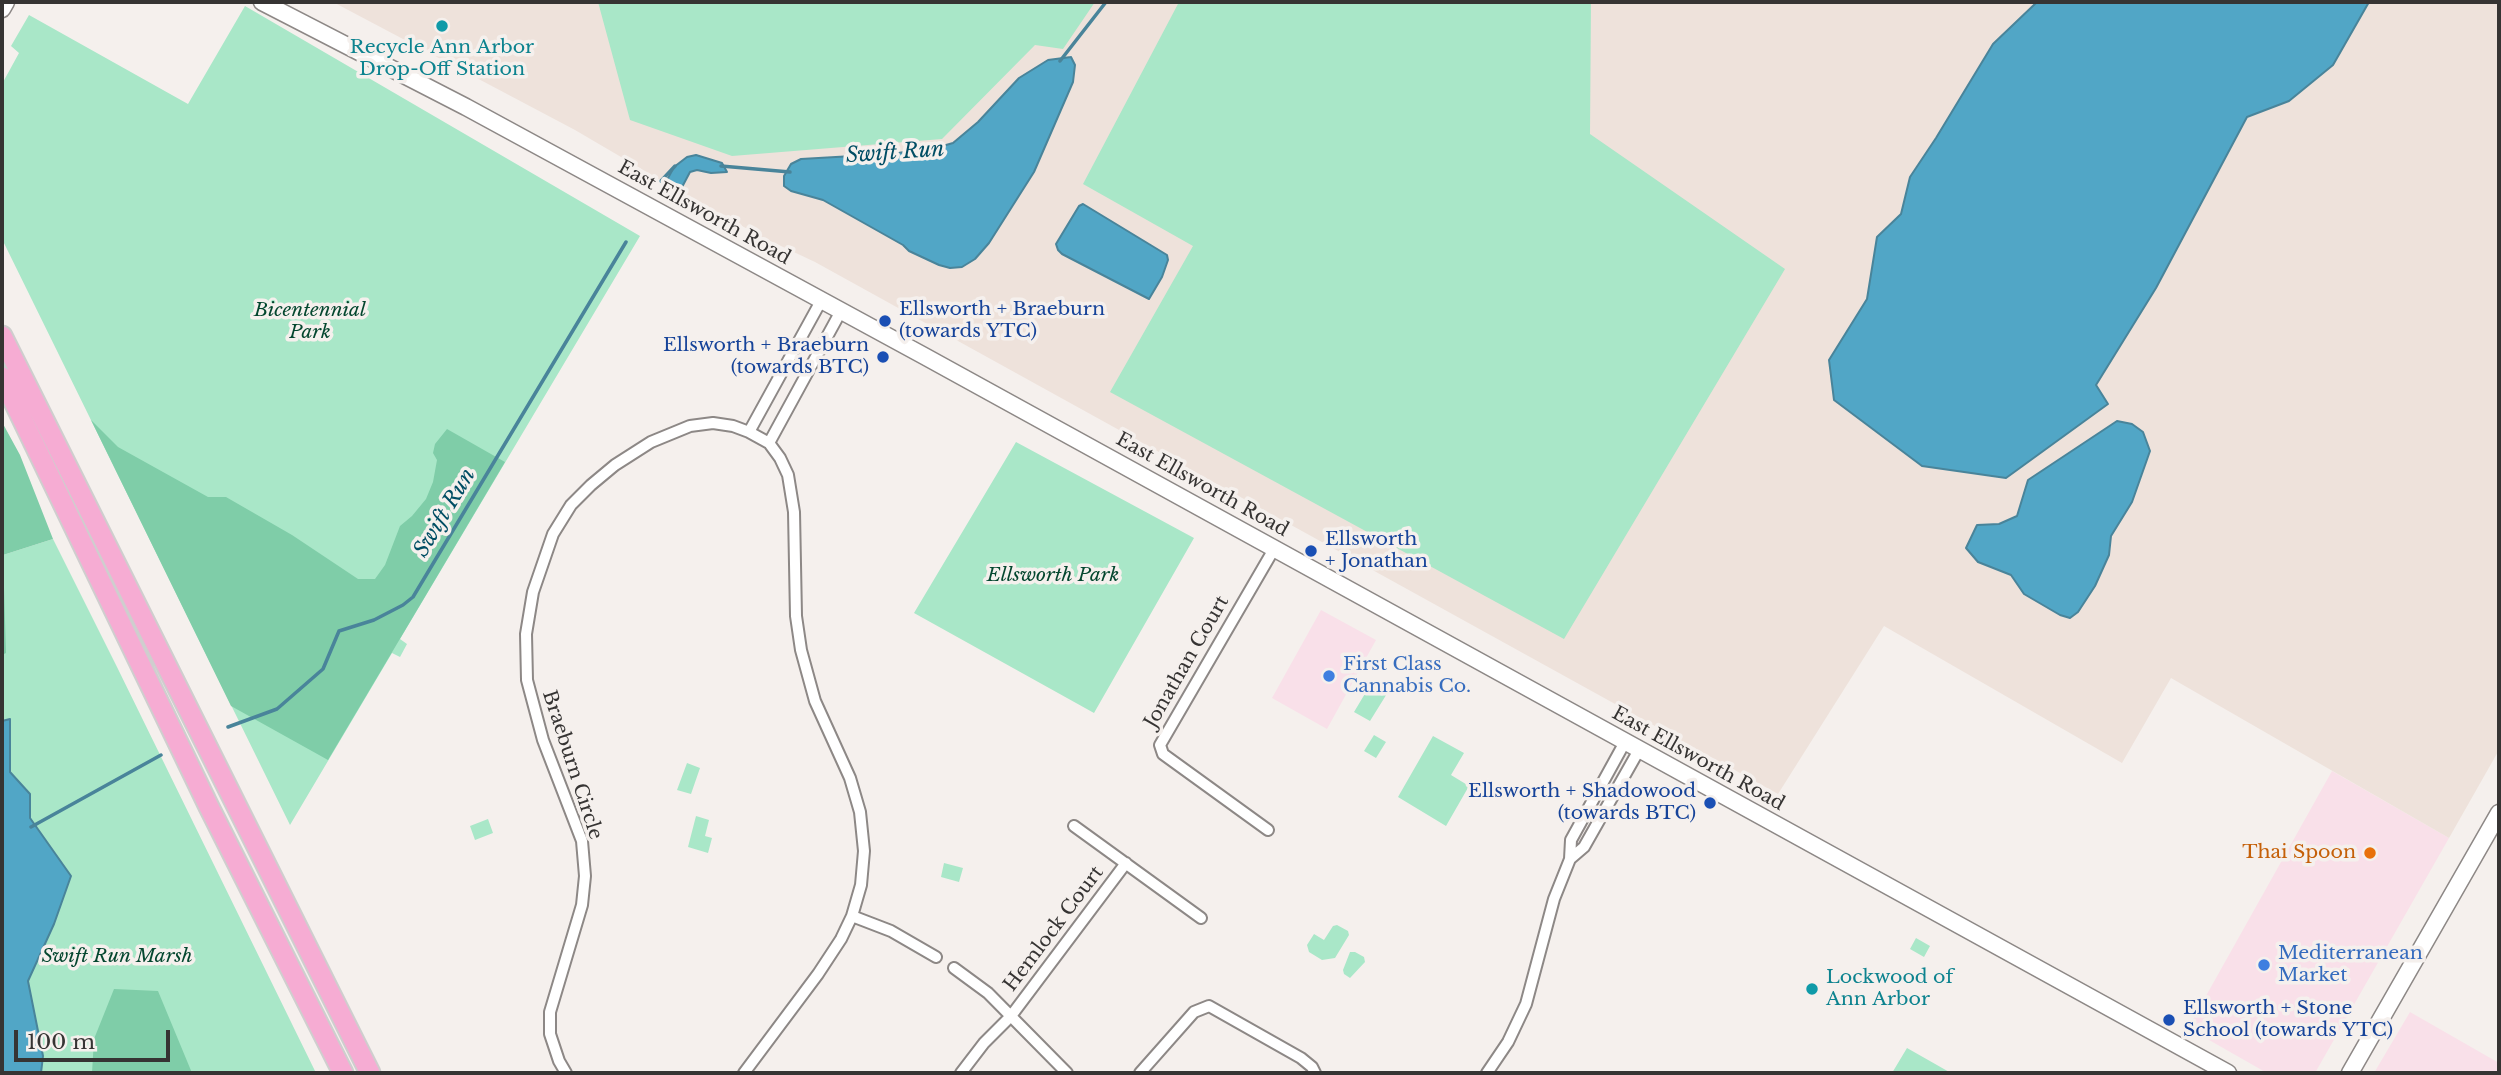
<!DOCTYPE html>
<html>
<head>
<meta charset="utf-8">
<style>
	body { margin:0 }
	#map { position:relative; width:2501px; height:1075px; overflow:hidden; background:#f5f0ed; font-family:"Libre Baskerville",serif }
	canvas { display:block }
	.frame { position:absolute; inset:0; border:4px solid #363433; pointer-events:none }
	.scale { position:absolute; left:14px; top:1030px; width:156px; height:32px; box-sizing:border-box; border:4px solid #363433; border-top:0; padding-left:9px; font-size:21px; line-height:24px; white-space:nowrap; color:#363433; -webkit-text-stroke:5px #f5f0ed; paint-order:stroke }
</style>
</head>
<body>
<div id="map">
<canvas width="2501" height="1075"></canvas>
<div class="frame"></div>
<div class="scale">100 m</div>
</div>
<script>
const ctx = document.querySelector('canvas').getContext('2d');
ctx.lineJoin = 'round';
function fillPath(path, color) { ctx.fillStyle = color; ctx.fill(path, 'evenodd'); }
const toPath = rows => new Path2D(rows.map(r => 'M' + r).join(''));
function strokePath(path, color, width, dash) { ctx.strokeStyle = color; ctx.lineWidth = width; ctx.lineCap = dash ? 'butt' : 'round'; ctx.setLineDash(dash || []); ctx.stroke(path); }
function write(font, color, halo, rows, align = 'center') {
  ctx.font = font + ' "Libre Baskerville",serif'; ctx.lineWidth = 7; ctx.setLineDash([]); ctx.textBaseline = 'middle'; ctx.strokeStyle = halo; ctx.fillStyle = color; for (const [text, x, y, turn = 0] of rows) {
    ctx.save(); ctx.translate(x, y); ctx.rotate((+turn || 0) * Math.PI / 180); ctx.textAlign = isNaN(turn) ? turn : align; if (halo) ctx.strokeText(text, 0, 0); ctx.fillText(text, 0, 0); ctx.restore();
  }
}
const commercial = toPath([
	[1321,610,1376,640,1327,729,1272,698],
	[2332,771,2449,838,2315,1073,2267,1073,2188,1028],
	[2410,1012,2499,1063,2499,1073,2374,1073]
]);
const built = toPath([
	[333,2,2499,2,2499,750,2449,838,2171,678,2122,763,1884,626,1778,794,815,262,764,238,691,198,575,130]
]);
const green = toPath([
	[598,2,1095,2,1063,49,1035,45,942,139,732,156,630,120],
	[1179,2,1591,2,1590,134,1785,269,1564,639,1110,392,1193,246,1083,184],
	[245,6,640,236,400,639,407,644,400,657,392,653,290,825,2,239,2,84,19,53,11,46,29,15,188,104],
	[1016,442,1194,538,1094,713,914,613],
	[53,539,117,667,316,1073,2,1073,3,555],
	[1372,682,1388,692,1370,721,1354,712],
	[1374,735,1386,742,1376,758,1364,751],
	[1433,736,1464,753,1451,775,1469,786,1446,826,1398,797],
	[687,763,700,768,691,794,677,790],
	[696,816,709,820,705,836,712,838,708,853,688,847],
	[488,819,493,833,475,840,470,826],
	[944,863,963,868,959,882,941,877],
	[1337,925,1348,931,1349,935,1335,958,1322,960,1309,952,1307,945,1314,934,1324,940,1333,926],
	[1916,938,1930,946,1924,957,1910,949],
	[1350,952,1355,952,1364,957,1365,962,1350,978,1344,974,1343,970],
	[1907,1048,1951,1073,1892,1073]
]);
const forest = toPath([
	[91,420,118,447,208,497,226,497,292,535,358,579,375,579,385,565,400,526,412,516,426,499,433,482,437,460,433,453,435,444,447,429,505,462,328,760,231,706],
	[2,422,20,455,53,539,3,555,6,653,2,655],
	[114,989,158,991,192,1073,92,1073,94,1039]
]);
const water = toPath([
	[2037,2,2369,2,2333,65,2289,101,2247,117,2156,288,2096,385,2108,404,2006,478,1922,466,1834,400,1829,360,1867,299,1877,237,1901,214,1910,177,1936,138,1993,44,2037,2],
	[1071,57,1075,65,1073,82,1034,172,989,243,975,259,962,267,950,268,939,265,909,251,903,245,823,200,791,191,784,186,784,176,791,164,801,159,888,154,932,149,953,143,978,122,1019,78,1048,60,1071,57],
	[696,155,722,163,727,172,711,173,697,170,690,172,681,189,667,180,674,167,687,157,696,155],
	[1083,204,1167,255,1168,260,1162,277,1149,299,1062,254,1058,250,1056,244,1079,206,1083,204],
	[2117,421,2132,424,2143,432,2150,451,2132,502,2111,536,2109,555,2095,586,2078,612,2070,618,2060,615,2024,594,2011,575,1978,562,1966,548,1977,525,1999,524,2017,516,2028,480,2117,421],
	[10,719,10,772,30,794,30,818,71,876,54,924,28,981,43,1056,41,1073,2,1073,2,721,10,719]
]);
const stream = toPath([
	[1060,61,1106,2],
	[721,166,790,172],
	[661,181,675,166],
	[228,727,277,709,323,669,339,631,374,620,403,605,413,597,626,242],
	[31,827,161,755]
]);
const street = toPath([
	[749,432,821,301],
	[769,443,841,311],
	[1074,826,1201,918],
	[1268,830,1163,754,1160,745,1274,549],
	[1570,859,1584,847,1639,750],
	[852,916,891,931,936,957],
	[954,968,988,993,1067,1073],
	[566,1073,559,1061,550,1034,550,1012,582,905,585,876,582,841,543,740,527,680,526,634,533,592,553,534,571,505,591,485,615,465,651,442,690,426,713,423,733,426,749,432,769,443,780,458,788,475,794,512,796,616,801,650,815,701,850,778,860,812,864,851,861,885,852,916,841,939,818,974,744,1073],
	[961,1073,984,1043,1011,1016,1126,863],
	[1140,1073,1194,1012,1209,1006,1301,1058,1312,1067,1315,1073],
	[1487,1073,1508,1042,1526,1004,1554,899,1570,859,1571,840,1625,742]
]);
const secondary = toPath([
	[262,2,466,107,926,357,2228,1073],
	[2,9,6,2],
	[2350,1073,2499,813]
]);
const highway = toPath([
	[2,336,370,1073],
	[2,377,209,807,343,1073]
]);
const markers = [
	[442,26,7,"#0f9aa8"],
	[885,321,7,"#1a4fb4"],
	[883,357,7,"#1a4fb4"],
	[1311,551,7,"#1a4fb4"],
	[1329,676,7,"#3f7fe0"],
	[1710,803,7,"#1a4fb4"],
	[2370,853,7,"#e8710a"],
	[2264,965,7,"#3f7fe0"],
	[1812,989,7,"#0f9aa8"],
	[2169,1020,7,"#1a4fb4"]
];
const cultureNames = [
	["Recycle Ann Arbor",442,48],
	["Drop-Off Station",442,70],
	["Lockwood of",1826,978,"left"],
	["Ann Arbor",1826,1000,"left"]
];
const streetNames = [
	["East Ellsworth Road",704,213,29],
	["East Ellsworth Road",1202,485,29],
	["Jonathan Court",1187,662,-60],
	["East Ellsworth Road",1698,759,29],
	["Braeburn Circle",572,765,72],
	["Hemlock Court",1054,929,-53]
];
const transitNames = [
	["Ellsworth + Braeburn",899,310],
	["(towards YTC)",899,332],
	["Ellsworth + Braeburn",869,346,"right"],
	["(towards BTC)",869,368,"right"],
	["Ellsworth",1325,540],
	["+ Jonathan",1325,562],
	["Ellsworth + Shadowood",1696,792,"right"],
	["(towards BTC)",1696,814,"right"],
	["Ellsworth + Stone",2183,1009],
	["School (towards YTC)",2183,1031]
];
const parkNames = [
	["Bicentennial",310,311],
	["Park",310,333],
	["Ellsworth Park",1053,576],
	["Swift Run Marsh",117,957]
];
const shopNames = [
	["First Class",1343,665],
	["Cannabis Co.",1343,687],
	["Mediterranean",2278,954],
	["Market",2278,976]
];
const foodNames = [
	["Thai Spoon",2356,853]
];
const waterNames = [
	["Swift Run",895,153,-4],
	["Swift Run",445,513,-59]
];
fillPath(commercial, '#f9e0e9');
fillPath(built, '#eee2db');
fillPath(green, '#a9e7c8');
fillPath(forest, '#7fcda8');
fillPath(water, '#51a6c6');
strokePath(water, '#49849a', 2);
strokePath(stream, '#49849a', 3.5);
strokePath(street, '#8d8886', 14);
strokePath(secondary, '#8d8886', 19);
strokePath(highway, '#cfcece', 23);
strokePath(street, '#fff', 10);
strokePath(secondary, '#fff', 16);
strokePath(highway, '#f6acd3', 19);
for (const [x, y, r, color] of markers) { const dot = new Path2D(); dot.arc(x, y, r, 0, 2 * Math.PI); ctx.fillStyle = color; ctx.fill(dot); strokePath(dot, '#f5f0ed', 2.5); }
write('19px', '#0d838f', '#f5f0ed', cultureNames);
write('19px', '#363433', '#f5f0ed', streetNames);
write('19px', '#164399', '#f5f0ed', transitNames, 'left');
write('italic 19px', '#04472f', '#f5f0ed', parkNames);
write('19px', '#366cbe', '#f5f0ed', shopNames, 'left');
write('19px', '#c56008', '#f5f0ed', foodNames, 'right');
write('italic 21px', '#004d64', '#f5f0ed', waterNames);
</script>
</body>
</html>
